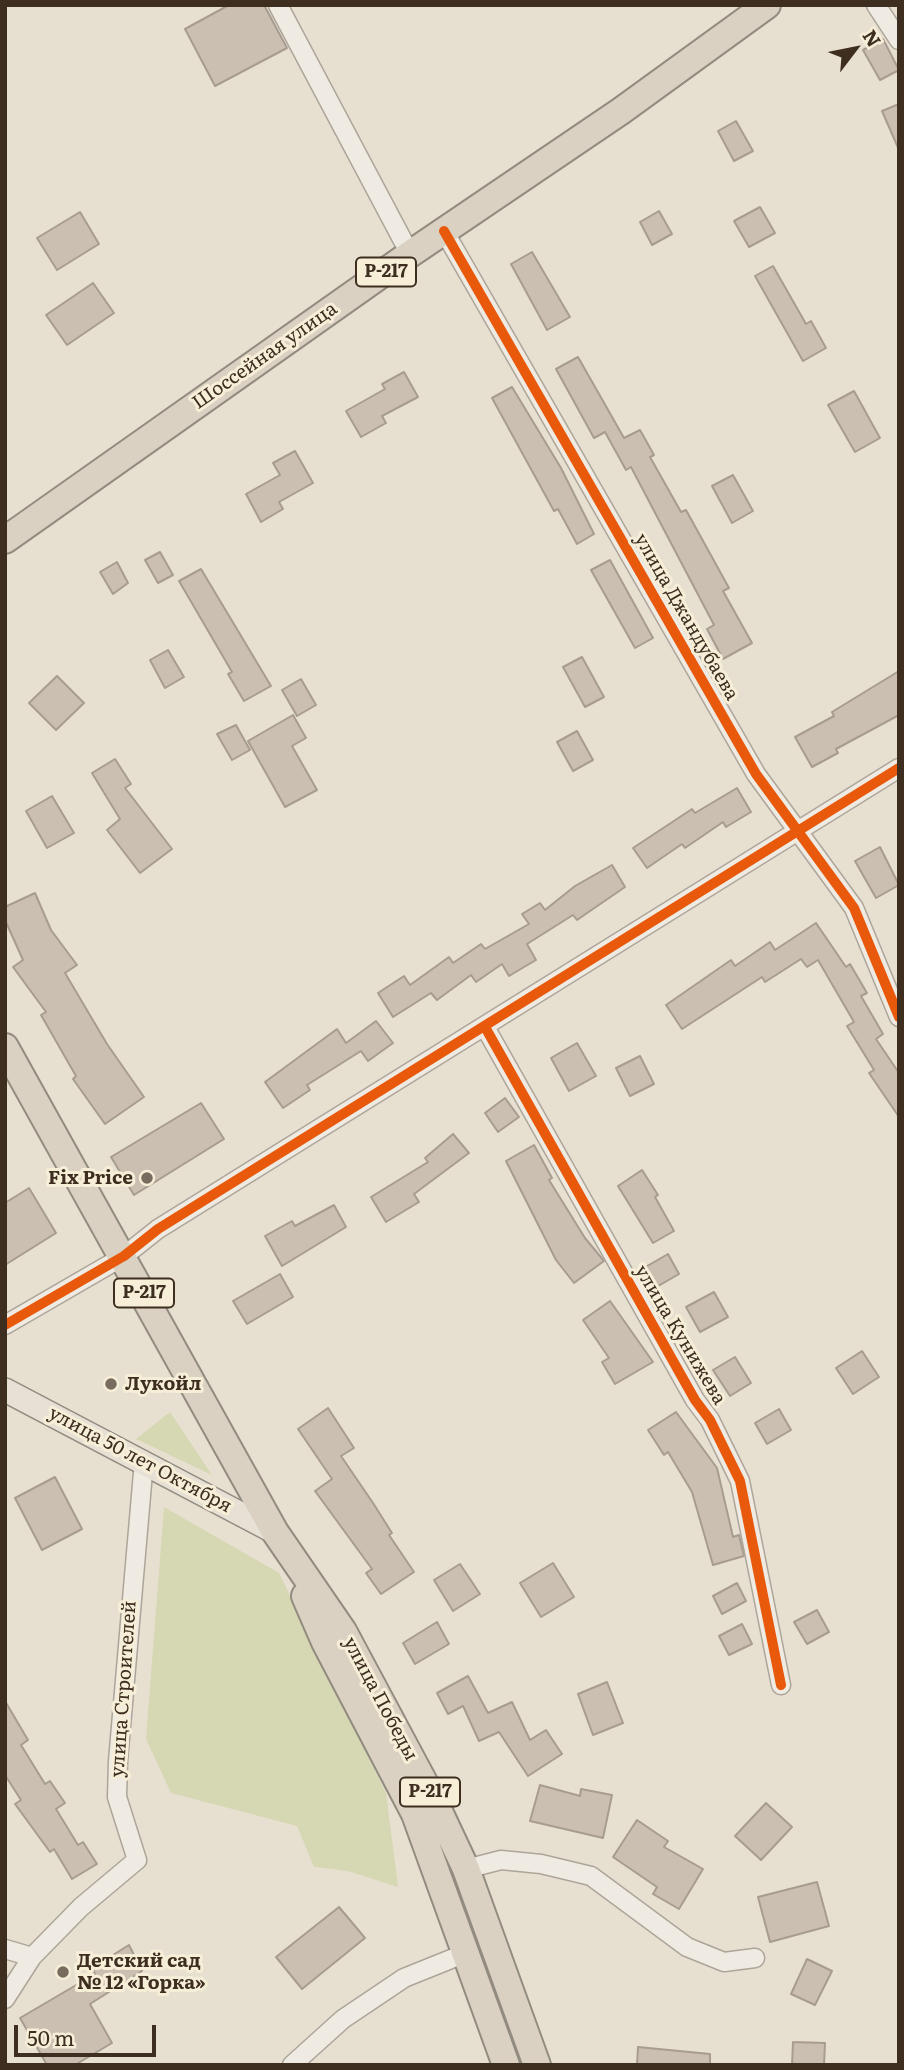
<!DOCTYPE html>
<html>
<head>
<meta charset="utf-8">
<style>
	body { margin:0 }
	#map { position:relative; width:904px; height:2070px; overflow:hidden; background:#e7e0d1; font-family:Literata,serif }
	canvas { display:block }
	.frame { position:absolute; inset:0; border:7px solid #3d2e20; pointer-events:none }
	.north { position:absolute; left:820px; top:14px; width:70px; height:70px; -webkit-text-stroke:5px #f7eed8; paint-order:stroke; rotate:58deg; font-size:19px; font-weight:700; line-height:28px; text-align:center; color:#3d2e20 }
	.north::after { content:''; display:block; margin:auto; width:24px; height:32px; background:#3d2e20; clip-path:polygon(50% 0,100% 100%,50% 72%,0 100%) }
	.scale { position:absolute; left:14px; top:2025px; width:142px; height:32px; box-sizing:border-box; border:4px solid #3d2e20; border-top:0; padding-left:9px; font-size:21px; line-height:24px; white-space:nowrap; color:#3d2e20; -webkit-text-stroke:5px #f7eed8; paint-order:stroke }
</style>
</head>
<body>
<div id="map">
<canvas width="904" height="2070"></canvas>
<div class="frame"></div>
<div class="north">N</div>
<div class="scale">50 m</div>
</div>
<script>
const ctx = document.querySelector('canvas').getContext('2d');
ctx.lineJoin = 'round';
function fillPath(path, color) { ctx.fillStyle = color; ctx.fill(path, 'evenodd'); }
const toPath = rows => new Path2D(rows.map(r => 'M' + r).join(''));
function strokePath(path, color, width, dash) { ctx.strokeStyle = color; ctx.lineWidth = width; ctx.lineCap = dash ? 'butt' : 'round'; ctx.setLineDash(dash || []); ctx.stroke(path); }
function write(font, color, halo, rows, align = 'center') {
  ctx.font = font + ' Literata,serif'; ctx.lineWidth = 6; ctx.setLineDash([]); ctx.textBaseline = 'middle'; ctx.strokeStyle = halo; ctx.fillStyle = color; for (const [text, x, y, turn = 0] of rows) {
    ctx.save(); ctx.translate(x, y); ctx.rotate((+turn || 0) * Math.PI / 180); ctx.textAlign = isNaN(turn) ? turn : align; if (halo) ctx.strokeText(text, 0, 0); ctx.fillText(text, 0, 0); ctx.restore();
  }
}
const green = toPath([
	[170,1412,212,1475,136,1439],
	[164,1507,279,1573,386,1793,398,1887,348,1871,314,1867,297,1826,171,1793,146,1739]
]);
const building = toPath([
	[229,5,264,5,287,48,215,86,185,29,229,5],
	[883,39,899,70,880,80,863,50,883,39],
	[899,104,899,150,882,111,899,104],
	[736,121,753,151,734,161,718,131,736,121],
	[760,207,775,233,749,247,734,221,760,207],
	[659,211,672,234,652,245,640,222,659,211],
	[80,212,99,244,57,270,37,238,80,212],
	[532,252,570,317,547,330,511,264,532,252],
	[773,266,806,324,811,321,826,348,803,361,755,276,773,266],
	[93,283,114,313,67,345,46,315,93,283],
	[578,357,624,438,640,430,654,455,650,457,681,512,686,510,729,588,723,591,752,643,723,659,707,629,714,625,631,467,626,470,605,432,594,438,556,369,578,357],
	[404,372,418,397,382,416,386,423,361,437,346,411,385,389,382,384,404,372],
	[512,387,561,468,594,534,577,544,558,509,554,511,492,398,512,387],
	[854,391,880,438,855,452,828,405,854,391],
	[295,451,313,483,279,502,283,509,261,522,246,494,280,475,273,463,295,451],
	[733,475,753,511,732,523,712,486,733,475],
	[160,552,173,575,158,583,145,560,160,552],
	[610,560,653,638,635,648,591,570,610,560],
	[117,562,128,583,113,594,100,572,117,562],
	[201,569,271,686,244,701,228,674,232,672,179,581,201,569],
	[168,650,184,677,165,688,150,660,168,650],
	[582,657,604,697,585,707,563,667,582,657],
	[899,671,899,715,836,749,838,753,812,767,795,737,834,716,832,712,899,671],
	[57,676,84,703,56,730,29,703,57,676],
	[301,679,316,705,297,716,282,690,301,679],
	[293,715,306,738,292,746,317,790,285,807,248,741,293,715],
	[236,725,250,750,232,760,217,734,236,725],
	[577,731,593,760,573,771,557,742,577,731],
	[115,759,131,784,125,788,172,849,140,873,107,830,120,819,92,773,115,759],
	[737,788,751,812,726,827,723,822,685,848,682,844,647,868,633,848,692,809,695,813,737,788],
	[52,796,74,833,47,848,26,811,52,796],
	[880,847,899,885,876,898,855,861,880,847],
	[612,865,625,887,577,920,573,915,527,944,536,960,509,976,502,964,476,982,471,975,437,1000,431,993,393,1017,378,993,404,976,410,985,449,957,453,963,481,944,485,949,529,924,522,914,540,903,545,910,575,886,612,865],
	[35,893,51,930,77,965,65,973,107,1044,144,1097,105,1124,73,1079,76,1076,41,1015,46,1012,13,967,23,960,5,920,5,907,35,893],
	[816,923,846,967,850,964,867,993,861,996,883,1034,876,1039,899,1073,899,1117,869,1073,874,1070,847,1026,854,1022,818,960,807,967,801,959,765,982,762,977,682,1029,666,1005,731,960,735,966,770,942,775,950,816,923],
	[376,1021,393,1043,368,1061,361,1051,307,1085,310,1090,283,1108,265,1082,337,1029,346,1043,376,1021],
	[577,1043,596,1076,569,1091,551,1058,577,1043],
	[640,1056,654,1084,630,1096,616,1068,640,1056],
	[505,1098,519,1117,498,1132,485,1113,505,1098],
	[201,1103,224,1139,134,1195,111,1157,201,1103],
	[453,1134,469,1153,414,1194,419,1202,386,1222,371,1197,428,1162,425,1158,453,1134],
	[534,1145,552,1178,549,1180,585,1238,604,1261,574,1283,556,1260,506,1161,534,1145],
	[642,1170,658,1195,655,1197,674,1231,653,1243,618,1186,642,1170],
	[29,1188,56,1233,5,1265,5,1203,29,1188],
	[334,1205,346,1227,282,1266,265,1236,292,1221,295,1226,334,1205],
	[668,1254,679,1274,653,1289,642,1269,668,1254],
	[280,1274,293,1297,247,1324,233,1301,280,1274],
	[714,1292,728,1317,700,1332,686,1307,714,1292],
	[610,1301,653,1362,615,1384,602,1362,609,1358,583,1320,610,1301],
	[862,1351,879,1377,853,1394,836,1368,862,1351],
	[735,1357,751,1383,730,1396,713,1370,735,1357],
	[328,1408,354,1448,341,1456,373,1503,392,1533,389,1535,414,1572,381,1594,366,1573,372,1569,315,1491,332,1479,298,1429,328,1408],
	[779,1409,791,1430,767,1444,755,1423,779,1409],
	[676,1412,717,1468,733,1537,739,1535,744,1556,713,1565,692,1492,668,1452,664,1455,648,1430,676,1412],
	[55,1477,82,1529,42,1550,15,1498,55,1477],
	[553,1563,574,1597,541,1617,520,1583,553,1563],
	[460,1564,480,1594,453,1611,434,1580,460,1564],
	[737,1583,746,1601,722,1614,713,1596,737,1583],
	[817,1610,829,1632,807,1644,794,1622,817,1610],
	[437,1622,449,1644,415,1664,403,1643,437,1622],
	[742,1624,752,1644,729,1655,719,1636,742,1624],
	[468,1676,488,1713,512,1702,530,1740,546,1730,562,1754,528,1776,499,1732,479,1741,463,1706,448,1714,437,1693,468,1676],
	[607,1682,623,1723,593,1735,578,1694,607,1682],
	[5,1701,28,1740,21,1745,45,1784,50,1781,65,1803,56,1809,78,1845,83,1842,97,1864,72,1879,54,1849,50,1852,15,1804,21,1800,5,1775,5,1701],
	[540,1785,580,1796,581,1789,612,1795,603,1838,530,1821,540,1785],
	[766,1803,792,1827,761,1860,735,1836,766,1803],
	[637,1820,668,1841,664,1847,703,1869,679,1909,653,1894,657,1887,613,1857,637,1820],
	[817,1882,829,1926,770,1942,758,1897,817,1882],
	[339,1907,365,1938,302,1989,276,1957,339,1907],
	[129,1945,142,1971,90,2004,112,2043,75,2065,47,2065,20,2018,95,1974,92,1968,129,1945],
	[807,1959,832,1971,815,2005,791,1994,807,1959],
	[793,2042,825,2043,824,2065,792,2065,793,2042],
	[638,2047,710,2054,710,2065,637,2065,638,2047]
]);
const minor = toPath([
	[278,5,410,254],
	[876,5,899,40],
	[444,231,756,774,854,908,899,1017],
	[485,1027,695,1400,710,1420,740,1481,781,1685],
	[5,1325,124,1256,158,1229,899,768],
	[466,1869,501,1860,541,1864,591,1876,687,1947,724,1962,755,1958],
	[5,1949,32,1957],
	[5,1999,32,1957,81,1907,137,1860,117,1797,118,1761,144,1461],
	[292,2065,343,2019,404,1978,466,1953]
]);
const major = toPath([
	[5,1390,275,1532]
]);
const highway = toPath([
	[5,540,410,254,621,111,767,5],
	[5,1047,275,1532,343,1631,435,1803,466,1869,537,2065],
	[305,1596,325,1642,415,1814,506,2065]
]);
const cycleway = toPath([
	[444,231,756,774,854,908,899,1017],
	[485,1027,695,1400,710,1420,740,1481,781,1685],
	[5,1325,124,1256,158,1229,899,768]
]);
const markers = [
	[147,1178,7,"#786c5e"],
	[111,1384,7,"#786c5e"],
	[63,1972,7,"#786c5e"]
];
const shields = [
	[386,272,60],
	[144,1293,60],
	[430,1792,60]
];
const shieldNames = [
	["Р-217",386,272],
	["Р-217",144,1293],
	["Р-217",430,1792]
];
const streetNames = [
	["Шоссейная улица",265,356,-35],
	["улица Джандубаева",686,617,60],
	["улица Кунижева",680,1335,59],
	["улица 50 лет Октября",140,1460,28],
	["улица Строителей",124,1689,-86],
	["улица Победы",380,1699,62]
];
const poiNames = [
	["Fix Price",133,1178,"right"],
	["Лукойл",125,1384],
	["Детский сад",77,1961],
	["№ 12 «Горка»",77,1983]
];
fillPath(green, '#d6d7b3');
fillPath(building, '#cbbfb2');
strokePath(building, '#a89c90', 2);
strokePath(minor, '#ada599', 21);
strokePath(major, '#928b80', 26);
strokePath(highway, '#928b80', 30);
strokePath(minor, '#efebe3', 18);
strokePath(major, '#e6e1d4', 23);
strokePath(highway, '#dad1c2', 26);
strokePath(cycleway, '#e8590c', 10);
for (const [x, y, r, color] of markers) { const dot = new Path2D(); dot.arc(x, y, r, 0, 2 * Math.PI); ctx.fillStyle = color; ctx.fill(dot); strokePath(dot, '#f7eed8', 2.5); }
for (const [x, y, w] of shields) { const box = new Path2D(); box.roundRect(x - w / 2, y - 14.5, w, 29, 5); ctx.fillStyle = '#f7eed8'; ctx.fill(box); strokePath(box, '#3d2e20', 2); }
write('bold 18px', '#3d2e20', null, shieldNames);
write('19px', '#3d2e20', '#f7eed8', streetNames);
write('bold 19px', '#3d2e20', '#f7eed8', poiNames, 'left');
</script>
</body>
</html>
